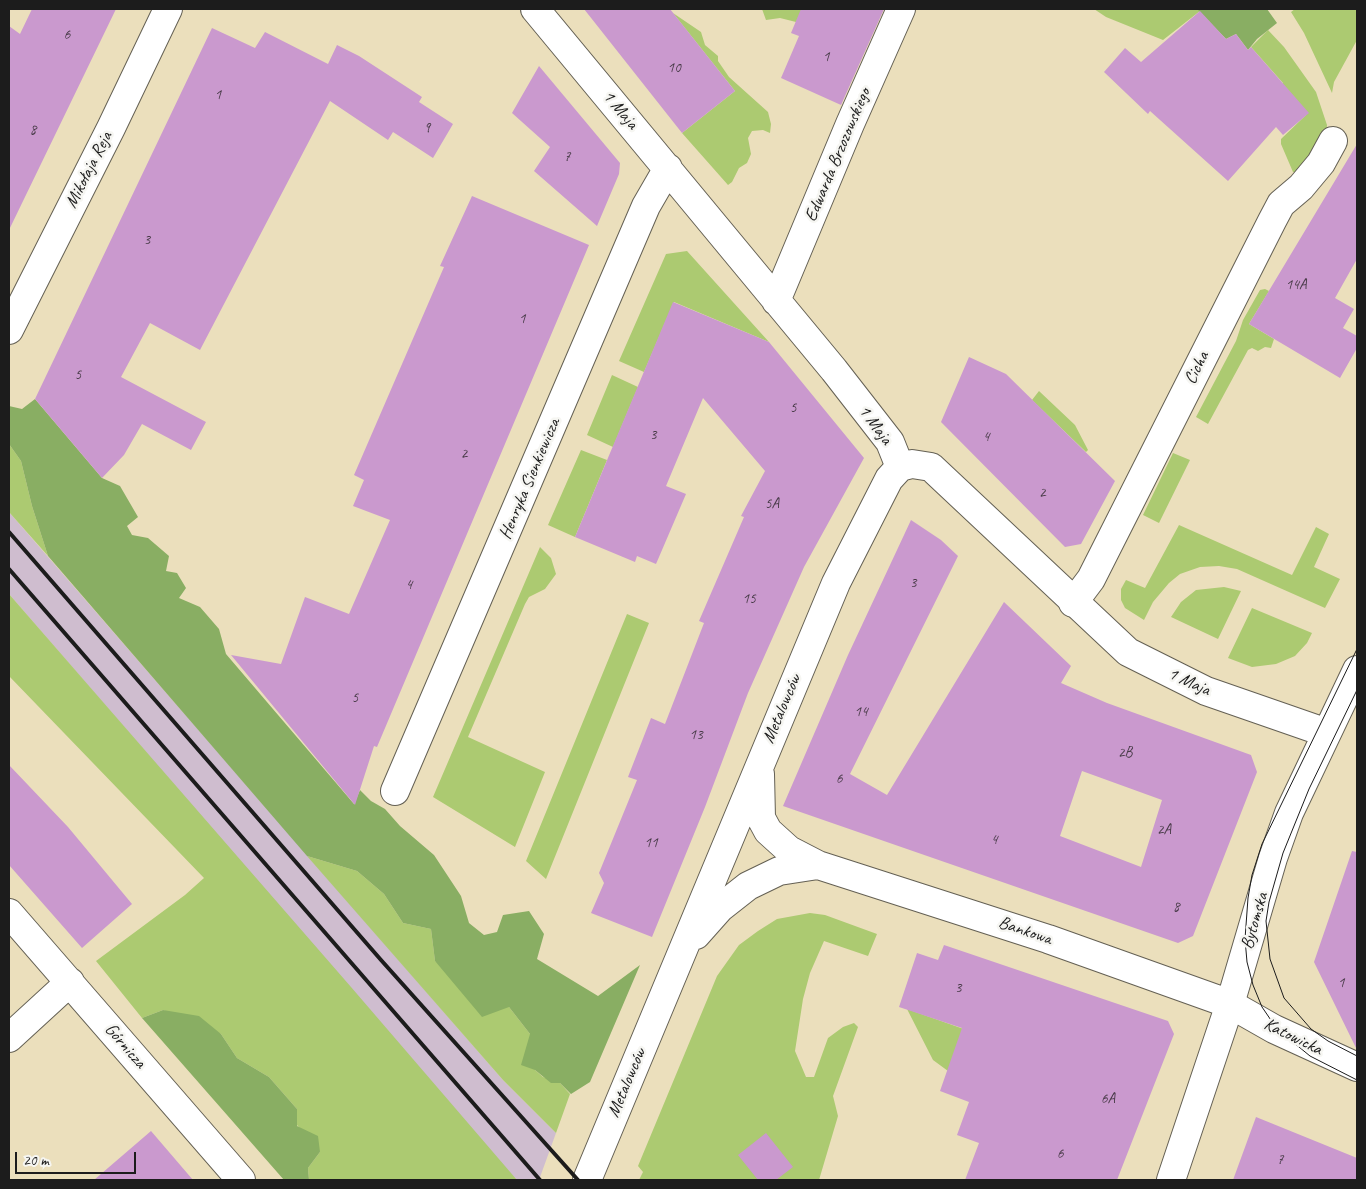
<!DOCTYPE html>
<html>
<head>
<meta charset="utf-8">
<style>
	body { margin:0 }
	#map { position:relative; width:1366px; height:1189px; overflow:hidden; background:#ebdfbc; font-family:Caveat,sans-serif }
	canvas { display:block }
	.frame { position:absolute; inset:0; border:10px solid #1c1c1c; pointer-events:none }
	.scale { position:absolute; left:15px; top:1152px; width:121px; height:22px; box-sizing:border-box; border:2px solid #1c1c1c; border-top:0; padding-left:6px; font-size:15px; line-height:18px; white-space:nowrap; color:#1c1c1c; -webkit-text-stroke:4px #f6f6f2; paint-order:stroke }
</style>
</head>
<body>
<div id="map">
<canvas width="1366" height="1189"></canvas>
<div class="frame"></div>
<div class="scale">20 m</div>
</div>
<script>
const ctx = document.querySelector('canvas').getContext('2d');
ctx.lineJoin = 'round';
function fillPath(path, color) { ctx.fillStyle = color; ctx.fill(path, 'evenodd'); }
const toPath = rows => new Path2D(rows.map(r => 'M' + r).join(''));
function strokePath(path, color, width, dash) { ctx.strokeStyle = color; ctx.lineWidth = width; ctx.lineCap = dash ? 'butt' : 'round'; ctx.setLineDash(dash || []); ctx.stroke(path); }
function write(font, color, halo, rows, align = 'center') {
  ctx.font = font + ' Caveat,sans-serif'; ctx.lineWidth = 5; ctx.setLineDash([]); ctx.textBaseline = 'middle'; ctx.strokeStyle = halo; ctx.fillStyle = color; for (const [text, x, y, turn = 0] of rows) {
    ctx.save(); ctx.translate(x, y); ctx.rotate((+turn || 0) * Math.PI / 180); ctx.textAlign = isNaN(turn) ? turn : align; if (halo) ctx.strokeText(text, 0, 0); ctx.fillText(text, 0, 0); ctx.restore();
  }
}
const industrial = toPath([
	[9,512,503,1080,556,1133,539,1180,517,1180,505,1168,9,594]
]);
const green = toPath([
	[762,9,812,9,808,18,796,22,780,18,766,20],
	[1094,9,1197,9,1200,11,1163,40,1106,17],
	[1295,9,1357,9,1357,40,1334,82,1332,93,1304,33,1291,12],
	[673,13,701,32,705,45,718,56,718,61,729,77,768,112,771,124,770,133,763,130,752,131,748,138,751,154,747,163,739,168,732,182,728,185,682,133,735,91],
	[1268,30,1284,47,1316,92,1327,125,1326,137,1298,173,1293,172,1281,144,1281,139,1306,115,1281,85,1283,83,1251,47],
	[687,251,769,342,674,302,644,372,619,361,666,254],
	[1265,289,1269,291,1249,324,1274,339,1271,348,1265,347,1258,351,1252,348,1248,350,1208,424,1196,417,1236,341,1243,320,1260,290],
	[612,375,638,387,613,447,587,435],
	[1039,391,1075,425,1088,450,1086,452,1032,400],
	[9,444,21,461,32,506,48,556,9,512],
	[581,450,607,460,575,537,548,525],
	[1173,453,1190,460,1159,523,1143,515],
	[1179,525,1292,575,1316,527,1329,534,1314,567,1340,579,1325,608,1237,569,1219,566,1200,567,1180,574,1169,583,1153,602,1144,620,1125,608,1121,600,1121,589,1126,580,1145,588],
	[540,547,551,558,556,574,545,589,529,597,525,604,468,737,545,772,515,847,433,797],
	[1224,587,1241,591,1218,639,1171,617,1181,602,1196,590],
	[9,594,351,987,517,1180,309,1180,308,1168,320,1152,297,1125,297,1109,269,1077,237,1058,221,1034,163,1010,142,1018,96,961,185,895,204,878,9,676],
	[1252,608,1312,633,1307,643,1295,656,1276,664,1252,667,1228,658],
	[627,614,649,623,546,879,526,861],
	[307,856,357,871,384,894,403,923,431,929,435,961,509,1007,530,1034,535,1070,543,1077,560,1083,570,1094,556,1133,503,1080],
	[810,913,825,915,877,934,868,956,824,941,810,973,803,999,795,1051,806,1077,814,1077,828,1038,843,1027,854,1023,858,1027,833,1096,838,1116,819,1180,639,1180,643,1172,638,1166,717,976,739,945,758,931,777,919],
	[907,1009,992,1039,948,1071,933,1060]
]);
const forest = toPath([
	[1197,9,1267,9,1277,23,1257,39,1248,50,1236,34,1226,39],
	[35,399,102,478,120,486,138,517,127,526,132,535,148,538,169,556,166,571,177,573,186,588,179,598,200,607,219,629,226,654,354,804,360,790,371,801,385,809,400,826,434,855,461,896,469,923,484,935,497,932,503,915,529,911,544,934,537,959,598,996,640,965,590,1082,571,1094,560,1083,551,1083,535,1070,521,1065,530,1034,509,1007,482,1017,435,961,431,929,403,923,384,894,357,871,307,856,48,556,32,506,21,461,9,444,9,406,22,409],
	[163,1010,199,1016,221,1034,237,1058,269,1077,297,1109,297,1126,318,1136,320,1152,308,1168,309,1180,284,1180,142,1018]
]);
const building = toPath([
	[32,9,116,9,9,230,9,26,20,34],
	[584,9,670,9,735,91,682,133],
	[801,9,884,9,841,105,781,78,799,36,791,33],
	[1200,11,1226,39,1236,34,1248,50,1251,47,1309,113,1283,135,1276,127,1228,181,1150,111,1148,114,1104,72,1125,48,1141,62],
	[212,28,255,48,265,32,328,64,337,45,359,56,422,97,419,102,453,124,433,158,393,132,388,140,330,101,200,350,150,323,121,377,206,422,191,450,142,424,124,455,102,478,35,399],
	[539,66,620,163,619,174,597,226,534,171,550,147,512,113],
	[1357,144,1357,259,1335,298,1354,309,1343,328,1357,336,1357,348,1340,378,1249,324],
	[472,196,589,245,377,747,374,746,355,805,231,655,281,664,305,597,349,614,390,520,353,506,364,480,354,475,444,267,440,266],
	[673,302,769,342,864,458,804,567,748,693,705,807,652,937,591,913,604,883,599,873,637,780,628,777,651,718,665,724,704,623,699,621,744,517,741,516,765,471,703,398,666,486,686,494,656,564,637,556,635,562,575,537],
	[969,357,1006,374,1115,481,1081,544,1065,547,941,422],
	[911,520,941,540,958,556,850,774,887,795,1004,602,1071,666,1061,683,1107,703,1251,755,1257,772,1193,936,1178,943,783,806,848,655],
	[1082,771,1162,800,1141,867,1060,836],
	[9,765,68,827,132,904,82,948,9,865],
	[1352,851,1357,852,1357,1050,1314,962],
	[944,945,1168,1021,1174,1034,1117,1180,965,1180,979,1143,957,1135,969,1102,940,1091,962,1028,899,1007,917,953,938,960],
	[1256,1117,1357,1158,1357,1180,1233,1180],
	[151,1131,193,1180,94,1180],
	[766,1133,793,1167,776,1180,758,1180,738,1155]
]);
const pedestrian = toPath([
	[1230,1004,1274,1029,1357,1067]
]);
const minor = toPath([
	[535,9,834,370,890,442,900,467],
	[776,301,850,124,901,9],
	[9,330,111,128,168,9],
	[1073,603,1091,579,1272,221,1281,204,1301,187,1321,163,1333,141],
	[395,791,646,206,668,168],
	[9,913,241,1180],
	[9,1038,70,982],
	[1171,1180,1230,1004]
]);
const tertiary = toPath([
	[760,774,761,818,768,831,789,850,818,865,1048,939,1230,1004,1273,858,1289,813,1357,670],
	[696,935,720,908,748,886,779,871,818,865],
	[587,1180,836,583,889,479,900,467,912,464,931,467,1128,652,1206,691,1327,733]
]);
const tram = toPath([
	[1357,649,1262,844,1252,875,1248,898,1245,939,1247,962,1253,985,1262,1007,1277,1029,1310,1056,1357,1080],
	[1357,690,1309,789,1283,853,1269,902,1266,921,1270,959,1284,998,1311,1029,1328,1041,1357,1056]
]);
const rail = toPath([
	[9,532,381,960,578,1180],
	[9,569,540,1180]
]);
const numberNames = [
	["6",67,35],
	["1",826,57],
	["10",674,68],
	["1",218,95],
	["9",427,128],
	["8",33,130],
	["7",567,157],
	["3",147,240],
	["14A",1296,285],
	["1",522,319],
	["5",78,375],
	["5",793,408],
	["3",653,435],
	["4",986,437],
	["2",464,454],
	["2",1042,493],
	["5A",772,504],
	["3",913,583],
	["4",409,585],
	["15",749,599],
	["5",355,698],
	["14",861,712],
	["13",696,735],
	["2B",1125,753],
	["6",839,779],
	["2A",1164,830],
	["4",994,840],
	["11",651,843],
	["8",1176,907],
	["1",1341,983],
	["3",958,988],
	["6A",1108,1099],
	["6",1060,1154],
	["7",1280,1160]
];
const streetNames = [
	["1 Maja",620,110,50],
	["Edwarda Brzozowskiego",838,155,-67],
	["Mikołaja Reja",89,170,-63],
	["Cicha",1197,368,-64],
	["1 Maja",875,425,54],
	["Henryka Sienkiewicza",530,479,-67],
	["1 Maja",1189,682,25],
	["Metalowców",782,709,-67],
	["Bytomska",1255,921,-74],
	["Bankowa",1025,931,19],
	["Katowicka",1293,1037,26],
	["Górnicza",125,1046,49],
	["Metalowców",627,1083,-67]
];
fillPath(industrial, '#cfbdcf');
fillPath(green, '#acca71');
fillPath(forest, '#89ae63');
fillPath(building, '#ca99ce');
strokePath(pedestrian, '#646054', 30);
strokePath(minor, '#646054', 30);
strokePath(tertiary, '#646054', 30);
strokePath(pedestrian, '#fff', 28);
strokePath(minor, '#fff', 28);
strokePath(tertiary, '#fff', 28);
strokePath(tram, '#1c1c1c', 1);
strokePath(rail, '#1c1c1c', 4);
write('15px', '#483b48', null, numberNames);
write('18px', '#1c1c1c', '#f6f6f2', streetNames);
</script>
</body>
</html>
